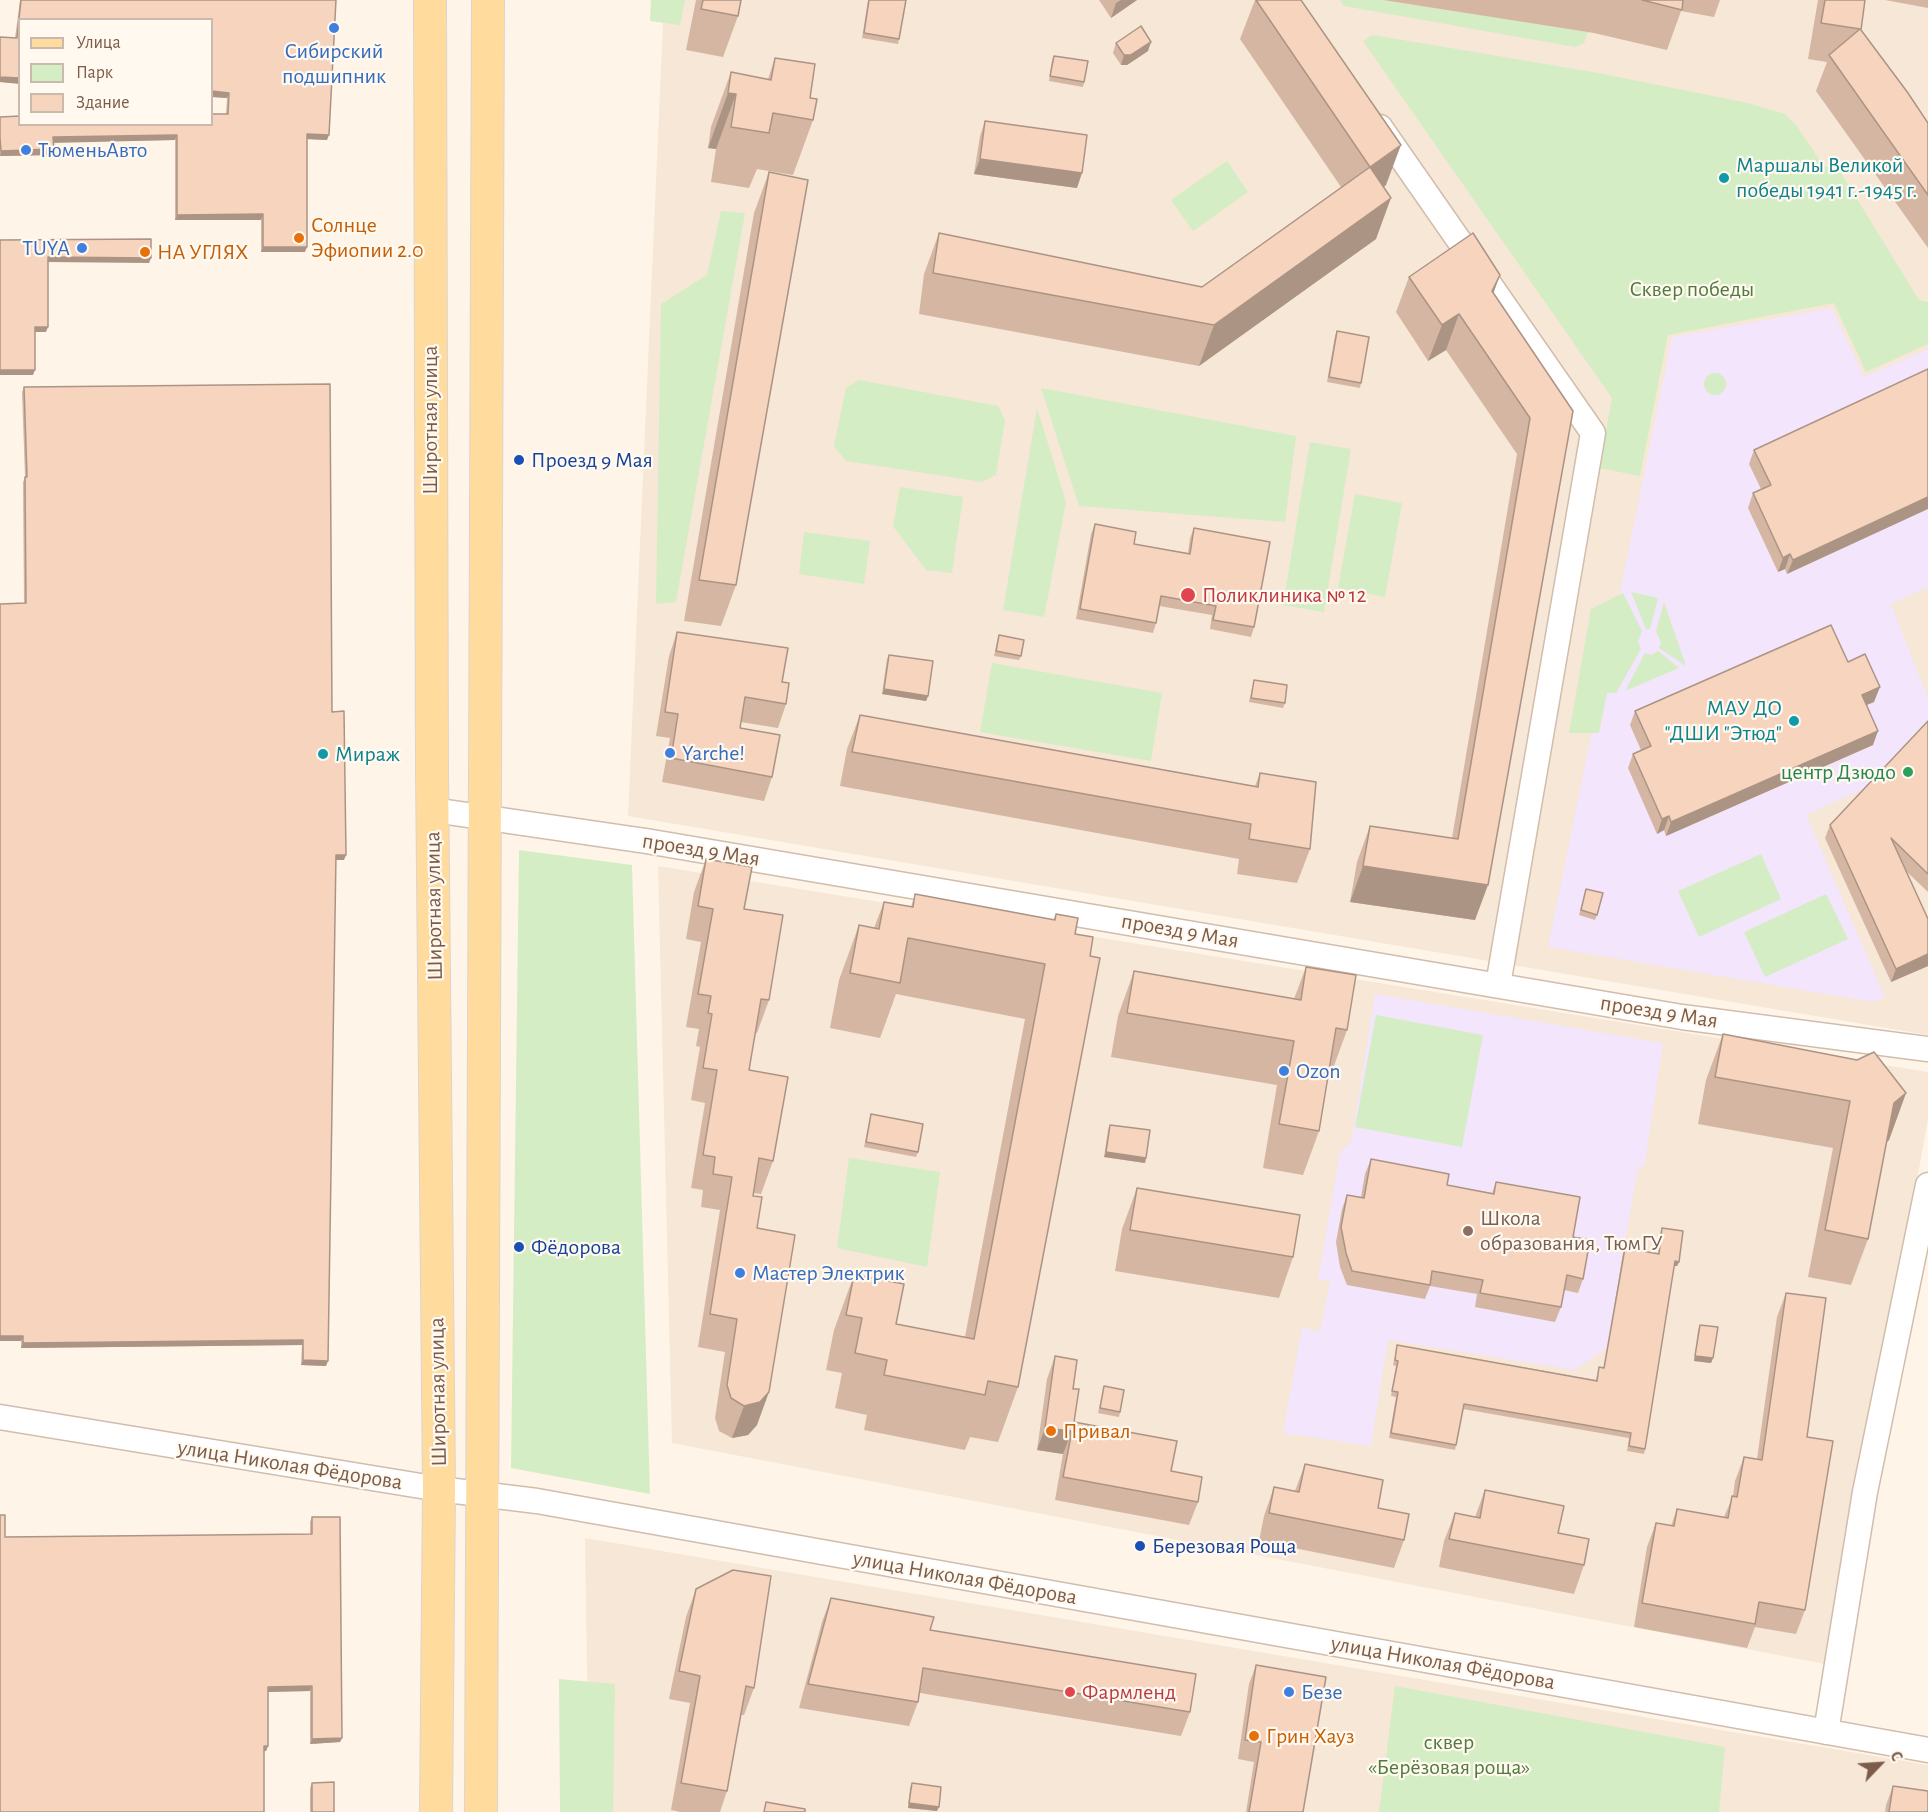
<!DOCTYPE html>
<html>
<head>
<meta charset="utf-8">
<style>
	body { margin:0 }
	#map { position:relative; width:1928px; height:1812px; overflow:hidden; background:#fef5e8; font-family:"Alegreya Sans",sans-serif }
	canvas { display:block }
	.legend { position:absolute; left:18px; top:18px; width:195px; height:108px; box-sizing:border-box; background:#fff9f0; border:2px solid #cabaad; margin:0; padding:8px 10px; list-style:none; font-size:18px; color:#7b5b49 }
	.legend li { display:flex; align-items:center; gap:12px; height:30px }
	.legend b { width:30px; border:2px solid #cabaad }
	.north { position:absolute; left:1850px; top:1734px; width:60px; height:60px; -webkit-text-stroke:4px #fff9f0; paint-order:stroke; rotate:65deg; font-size:16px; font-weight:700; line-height:24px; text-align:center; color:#7b5b49 }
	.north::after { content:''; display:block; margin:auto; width:21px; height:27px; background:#7b5b49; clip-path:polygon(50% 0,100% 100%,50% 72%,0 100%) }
</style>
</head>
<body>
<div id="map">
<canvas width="1928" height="1812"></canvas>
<ul class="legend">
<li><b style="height:8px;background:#ffdb9e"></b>Улица</li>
<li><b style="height:16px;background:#d5edc5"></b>Парк</li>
<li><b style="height:16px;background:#f6d4be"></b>Здание</li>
</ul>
<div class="north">С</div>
</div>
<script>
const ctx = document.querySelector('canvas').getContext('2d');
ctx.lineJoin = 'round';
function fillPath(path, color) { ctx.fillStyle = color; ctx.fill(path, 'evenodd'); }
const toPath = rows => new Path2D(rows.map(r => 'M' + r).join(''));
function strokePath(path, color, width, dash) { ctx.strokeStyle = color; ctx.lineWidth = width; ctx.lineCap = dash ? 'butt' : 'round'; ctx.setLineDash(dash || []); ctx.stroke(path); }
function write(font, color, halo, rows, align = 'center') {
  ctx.font = font + ' "Alegreya Sans",sans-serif'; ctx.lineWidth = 4.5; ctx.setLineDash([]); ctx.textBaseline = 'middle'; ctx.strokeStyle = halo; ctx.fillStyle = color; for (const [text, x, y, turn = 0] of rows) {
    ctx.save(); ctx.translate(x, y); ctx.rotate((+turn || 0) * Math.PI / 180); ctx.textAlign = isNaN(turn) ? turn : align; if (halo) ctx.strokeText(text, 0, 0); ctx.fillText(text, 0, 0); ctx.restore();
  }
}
const residential = toPath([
	[664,0,1928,0,1928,1035,628,816],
	[658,866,1928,1072,1928,1119,1830,1665,672,1443],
	[585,1538,1928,1765,1928,1812,589,1812]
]);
const education = toPath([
	[1832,308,1864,377,1928,349,1928,587,1891,604,1928,698,1928,723,1872,785,1806,815,1885,997,1873,1002,1548,947,1672,337],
	[1375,994,1663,1043,1645,1163,1637,1172,1607,1348,1575,1370,1388,1340,1371,1446,1283,1433,1302,1327,1320,1332,1330,1281,1318,1280,1340,1152,1351,1142]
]);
const green = toPath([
	[651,0,685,0,680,25,650,21],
	[1340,0,1383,0,1588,32,1584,43,1575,47,1344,6],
	[1373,35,1593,72,1748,103,1785,114,1796,125,1823,165,1841,173,1919,300,1928,302,1928,344,1866,372,1834,303,1668,335,1640,476,1599,468,1612,398,1363,41],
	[1227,161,1248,192,1193,231,1171,200],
	[721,211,745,213,676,602,656,604,661,304,707,275],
	'1704 384a11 11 0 1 1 22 0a11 11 0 1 1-22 0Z',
	[859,380,998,406,1005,420,996,475,982,482,846,461,834,446,846,388],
	[1041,388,1296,436,1285,522,1079,506],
	[1037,408,1066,502,1044,617,1003,610],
	[1310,442,1351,449,1324,612,1283,605],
	[900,487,963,497,952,573,926,570,893,526],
	[1355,494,1402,503,1385,597,1338,588],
	[804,532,870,541,864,584,799,574],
	[1631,592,1658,598,1650,629,1646,629],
	[1623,593,1642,631,1638,642,1641,649,1616,693,1607,693,1599,733,1569,733,1591,609],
	[1664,602,1686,666,1659,648,1661,643,1656,631],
	[1658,651,1679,668,1625,691,1645,653,1651,655],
	[992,663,1162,693,1151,761,980,732],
	[519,850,632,865,650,1494,511,1468],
	[1761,854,1781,899,1699,937,1678,891],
	[1826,894,1848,939,1765,977,1744,932],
	[1376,1015,1483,1035,1462,1147,1355,1127],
	[849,1158,940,1172,927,1267,837,1248],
	[559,1679,615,1684,613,1812,560,1812],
	[1395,1686,1725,1747,1719,1812,1379,1812]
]);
const minor = toPath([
	[1380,127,1593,433,1498,985],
	[433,810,646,841,1682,1017,1928,1049],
	[0,1417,439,1489,537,1501,1928,1750],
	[1826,1732,1865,1492,1928,1185]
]);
const major = toPath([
	[430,0,432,771,439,1489,436,1812],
	[481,1812,488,0]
]);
const wall = toPath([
	[20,0,336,0,327,140,307,139,305,252,261,252,261,220,175,220,175,140,53,142,52,155,0,156,0,117,226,114,227,98,0,82,0,37,15,38],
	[696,0,741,0,738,16,723,57,686,50],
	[868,0,906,0,899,39,898,44,862,38],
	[1099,0,1137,0,1111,18],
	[1255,0,1301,0,1386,185,1384,187,1376,239,1199,366,919,314,924,274,939,233,1202,287,1341,187,1240,39],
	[1383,0,1720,0,1714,17,1681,11,1667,50,1594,33],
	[1818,0,1865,0,1861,30,1928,123,1928,248,1816,91,1827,62,1808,59],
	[1885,0,1928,0,1928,8],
	[1116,43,1148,51,1127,65,1121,65,1113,53],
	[1054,56,1084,82,1083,87,1049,81,1052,61],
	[775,58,810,98,813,120,793,175,757,169,749,188,711,182,716,149,708,148,711,127,731,72,768,79],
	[985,121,1077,188,974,174,980,136],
	[769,172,736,585,721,626,684,621,754,213],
	[1409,277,1493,293,1573,411,1475,920,1350,902,1357,862,1370,826,1452,838,1517,454,1446,350,1428,361,1396,312],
	[1337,331,1361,383,1360,388,1327,382,1335,336],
	[1928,369,1787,574,1785,569,1778,572,1748,508,1753,493,1761,489,1749,464,1754,450],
	[24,387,332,712,344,860,336,860,326,1366,301,1365,302,1345,21,1348,21,1341,0,1341,0,604,24,604,23,482,25,477,22,392],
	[1095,524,1134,544,1188,553,1190,538,1194,528,1254,627,1251,637,1210,629,1212,615,1159,606,1156,623,1153,633,1076,619,1091,534],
	[677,632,782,682,786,704,778,728,741,722,740,728,772,777,764,801,662,782,670,738,656,736,669,656],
	[999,635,1021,656,1019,660,994,656],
	[889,655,928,696,926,701,882,694,887,659],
	[1848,662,1874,702,1866,705,1873,745,1666,836,1664,830,1657,834,1628,768,1633,754,1641,750,1630,725,1635,711],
	[1254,680,1285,703,1283,708,1249,702],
	[860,715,1255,786,1260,773,1310,849,1297,883,1237,874,1239,859,840,786,847,749],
	[1928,721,1928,892,1906,871,1928,919,1928,966,1891,982,1825,838,1830,825],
	[706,859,744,909,769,1000,757,1033,755,1032,749,1070,773,1161,761,1194,753,1193,753,1196,757,1228,757,1425,748,1435,732,1438,719,1431,715,1418,725,1352,698,1347,720,1210,701,1207,703,1190,691,1188,705,1103,691,1100,700,1047,696,1046,699,1029,686,1027,701,942,686,939,694,892],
	[1586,889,1597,915,1595,920,1579,915],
	[915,894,1053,920,1056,914,1075,934,1090,956,1018,1387,998,1442,970,1437,965,1450,864,1430,867,1415,835,1408,842,1373,826,1370,834,1330,854,1275,896,1324,965,1337,1025,1019,896,994,880,1038,830,1028,839,980,859,925,874,928,884,902,911,907],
	[1306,967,1347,1030,1331,1074,1328,1074,1319,1131,1303,1175,1263,1168,1277,1085,1111,1057,1118,1016,1134,971,1294,999],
	[1723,1034,1906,1093,1889,1140,1887,1142,1868,1239,1851,1285,1808,1277,1833,1148,1698,1124,1706,1080],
	[871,1114,918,1152,916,1157,864,1147],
	[1110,1125,1146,1158,1145,1163,1104,1157,1108,1130],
	[1371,1159,1447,1185,1492,1193,1496,1182,1573,1237,1583,1279,1578,1293,1564,1290,1561,1307,1555,1322,1475,1307,1477,1294,1430,1286,1425,1299,1347,1285,1340,1267,1336,1242,1342,1209,1347,1195,1361,1197,1365,1174],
	[1137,1188,1293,1257,1279,1298,1115,1271,1122,1229],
	[1662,1228,1679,1262,1677,1266,1674,1266,1645,1449,1644,1454,1627,1451,1629,1438,1463,1409,1456,1445,1455,1450,1389,1438,1396,1397,1391,1396,1396,1366,1393,1365,1397,1345,1596,1380,1599,1367,1604,1368,1623,1253,1625,1248,1658,1254,1660,1233],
	[1786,1293,1807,1437,1805,1610,1796,1634,1755,1627,1747,1648,1634,1627,1647,1547,1656,1523,1671,1526,1677,1509,1724,1517,1733,1496,1735,1481,1744,1457,1757,1459,1777,1317],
	[1700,1325,1713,1358,1711,1363,1694,1361,1698,1330],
	[1055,1356,1073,1389,1074,1422,1171,1471,1198,1502,1189,1525,1055,1500,1063,1454,1037,1450,1047,1379],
	[1104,1386,1120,1412,1119,1417,1098,1413],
	[1305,1464,1378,1508,1404,1540,1394,1568,1259,1541,1264,1516,1274,1487,1295,1491],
	[1485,1490,1558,1533,1584,1565,1574,1594,1439,1567,1444,1541,1455,1513,1475,1517],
	[312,1517,342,1738,340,1742,310,1744,310,1691,268,1692,268,1746,266,1751,264,1751,5,1537,310,1534,310,1522],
	[696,1589,754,1688,744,1715,741,1715,727,1791,720,1812,680,1812,671,1810,690,1703,669,1699,686,1617],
	[831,1598,930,1630,1190,1712,1181,1736,920,1693,918,1702,909,1726,799,1708,822,1622],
	[1256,1665,1303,1812,1246,1812,1254,1762,1238,1759,1249,1684],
	[312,1783,334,1812,310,1812,310,1788],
	[912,1783,937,1811,908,1808,910,1788],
	[1893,1786,1928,1812,1885,1812,1886,1805]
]);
const shadedWall = toPath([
	[1121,0,1137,0,1111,18,1116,3],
	[1151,42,1148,51,1127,65,1121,65,1124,55],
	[0,77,20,78,20,84,0,82],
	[212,91,229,93,227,98,212,97],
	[728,93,736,94,716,149,708,148],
	[307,134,329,135,327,140,305,139],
	[177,135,175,140,51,143,53,137],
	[1401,145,1386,185,1355,208,1370,167],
	[54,149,52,155,0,156,1,151],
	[980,159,1082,173,1077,188,974,174],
	[1391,198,1376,239,1199,366,1214,325],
	[263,214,261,220,175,220,177,215],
	[263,247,307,247,305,252,261,252],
	[48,257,151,258,149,263,46,262],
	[1500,275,1487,311,1492,291],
	[1459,314,1446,350,1428,361,1442,325],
	[35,327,48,327,46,332,33,332],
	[0,370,35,370,33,375,0,375],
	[1928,497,1928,509,1787,574,1793,560],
	[1790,554,1785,569,1778,572,1783,558],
	[1880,687,1874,702,1857,709,1862,695],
	[884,689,928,696,926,701,882,694],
	[1878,731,1873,745,1666,836,1671,822],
	[1669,816,1664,830,1657,834,1662,819],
	[336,855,346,855,344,860,334,860],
	[1363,866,1488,885,1475,920,1350,902],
	[1928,954,1928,966,1891,982,1896,969],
	[1906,1093,1889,1140,1877,1150,1894,1103],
	[1106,1152,1146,1158,1145,1163,1104,1157],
	[1675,1261,1679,1262,1677,1266,1673,1266],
	[0,1336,23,1336,21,1341,0,1341],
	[303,1340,302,1345,21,1348,23,1343],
	[1695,1356,1713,1358,1711,1363,1694,1361],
	[303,1360,328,1361,326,1366,301,1365],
	[769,1392,757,1425,748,1435,732,1438,744,1406],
	[1045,1428,1072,1431,1063,1454,1037,1450],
	[312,1686,310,1691,266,1692,268,1687],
	[342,1738,340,1742,310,1744,312,1739],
	[264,1746,268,1746,266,1751,262,1751],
	[909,1803,939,1807,937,1811,908,1808]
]);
const building = toPath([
	[21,0,336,0,329,135,307,134,307,247,263,247,263,214,177,215,177,135,53,137,54,149,1,151,0,138,0,117,20,116,20,124,212,124,212,114,228,114,229,93,212,91,212,20,20,20,20,78,0,77,0,37,17,38,21,0],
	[703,0,741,0,738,16,701,9,703,0],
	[869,0,906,0,899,39,864,33,869,0],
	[1256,0,1301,0,1401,145,1370,167,1256,0],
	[1642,0,1683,0,1682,10,1642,0],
	[1825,0,1865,0,1861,30,1908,93,1928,123,1928,195,1829,55,1860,29,1821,23,1825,0],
	[1141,26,1151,42,1131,55,1124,55,1116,43,1141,26],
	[1054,56,1088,61,1084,82,1050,76,1054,56],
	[775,58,815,64,810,98,817,99,813,120,773,113,769,133,731,127,736,94,728,93,731,72,771,80,775,58],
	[985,121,1087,135,1082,173,980,159,985,121],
	[1370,167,1391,198,1214,325,933,273,939,233,1202,287,1370,167],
	[769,172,808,180,736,585,699,580,769,172],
	[1473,233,1500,275,1492,291,1573,411,1488,885,1363,866,1370,826,1458,839,1530,418,1459,314,1442,325,1409,277,1473,233],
	[151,239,151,258,48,257,48,327,35,327,35,370,0,370,0,240,151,239],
	[1337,331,1369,337,1361,383,1329,377,1337,331],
	[1928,369,1928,497,1793,560,1790,554,1783,558,1753,493,1771,485,1754,450,1928,369],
	[330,384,332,712,344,711,346,855,336,855,328,1361,303,1360,303,1340,23,1343,23,1336,0,1336,0,604,26,603,25,477,27,477,24,387,330,384],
	[1095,524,1136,532,1134,544,1190,554,1194,528,1270,542,1254,627,1213,620,1216,606,1161,596,1156,623,1080,609,1095,524],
	[1831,625,1848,662,1865,654,1880,687,1862,695,1878,731,1671,822,1669,816,1662,819,1633,754,1651,746,1635,711,1831,625],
	[677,632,788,648,782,682,789,683,786,704,745,697,740,728,780,735,772,777,671,758,678,714,665,712,677,632],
	[999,635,1024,640,1021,656,996,651,999,635],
	[889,655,933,661,928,696,884,689,889,655],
	[1254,680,1287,685,1285,703,1251,698,1254,680],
	[860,715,1258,787,1260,773,1316,782,1310,849,1249,839,1251,824,852,752,860,715],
	[1928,721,1928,874,1891,838,1928,919,1928,954,1896,969,1830,825,1928,721],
	[706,859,752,867,744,909,783,915,769,1000,761,999,749,1070,788,1077,773,1161,759,1158,753,1196,762,1197,757,1228,795,1235,769,1392,760,1402,744,1406,731,1398,727,1385,737,1319,710,1314,732,1177,713,1174,715,1157,703,1155,717,1070,703,1068,712,1014,708,1013,711,996,698,994,713,909,698,906,706,859],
	[1586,889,1603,893,1597,915,1581,910,1586,889],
	[915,894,1055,920,1056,914,1078,918,1075,934,1093,937,1090,956,1100,958,1018,1387,988,1381,985,1395,884,1375,887,1360,855,1353,862,1318,846,1315,854,1275,904,1284,896,1324,974,1339,1045,964,908,938,900,983,850,973,859,925,879,929,884,902,913,907,915,894],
	[1306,967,1356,975,1347,1030,1336,1028,1319,1131,1279,1124,1294,1041,1127,1013,1134,971,1301,1000,1306,967],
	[1723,1034,1857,1060,1874,1052,1906,1093,1894,1103,1868,1239,1825,1230,1850,1101,1715,1077,1723,1034],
	[871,1114,923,1124,918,1152,866,1142,871,1114],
	[1110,1125,1150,1130,1146,1158,1106,1152,1110,1125],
	[1371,1159,1449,1174,1447,1185,1494,1194,1496,1182,1580,1197,1573,1237,1590,1240,1583,1279,1567,1275,1561,1307,1480,1293,1483,1280,1432,1271,1430,1285,1352,1271,1346,1253,1341,1227,1347,1195,1364,1198,1371,1159],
	[1137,1188,1300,1215,1293,1257,1130,1230,1137,1188],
	[1662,1228,1683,1231,1679,1262,1675,1261,1645,1449,1629,1446,1631,1433,1464,1404,1456,1445,1391,1433,1398,1392,1392,1391,1398,1361,1395,1360,1397,1345,1597,1381,1599,1367,1604,1368,1625,1248,1659,1254,1662,1228],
	[1786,1293,1826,1298,1807,1437,1833,1441,1805,1610,1759,1602,1755,1624,1642,1603,1656,1523,1674,1526,1677,1509,1728,1518,1732,1496,1737,1497,1744,1457,1762,1460,1786,1293],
	[1700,1325,1718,1327,1713,1358,1695,1356,1700,1325],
	[1055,1356,1077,1360,1073,1389,1079,1389,1074,1422,1177,1441,1171,1471,1202,1477,1198,1502,1063,1477,1072,1431,1045,1428,1055,1356],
	[1104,1386,1124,1390,1120,1412,1100,1408,1104,1386],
	[1305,1464,1383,1480,1378,1508,1409,1514,1404,1540,1269,1513,1274,1487,1299,1492,1305,1464],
	[1485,1490,1564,1506,1558,1533,1589,1539,1584,1565,1449,1539,1455,1513,1480,1518,1485,1490],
	[0,1515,5,1515,5,1537,312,1534,312,1517,340,1517,342,1738,312,1739,312,1686,268,1687,268,1746,264,1746,264,1812,0,1812,0,1515],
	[733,1570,771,1576,754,1688,746,1686,727,1791,681,1783,700,1676,679,1671,696,1589,733,1570],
	[831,1598,934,1617,930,1630,1196,1674,1190,1712,923,1668,918,1702,808,1684,831,1598],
	[1256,1665,1326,1677,1303,1812,1249,1812,1261,1742,1245,1740,1256,1665],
	[334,1782,334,1812,312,1812,312,1783,334,1782],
	[912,1783,941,1787,939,1807,909,1803,912,1783],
	[1893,1786,1928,1791,1928,1812,1889,1812,1893,1786],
	[766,1802,805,1809,805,1812,764,1812,766,1802]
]);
const markers = [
	[334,28,6,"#3f7fe0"],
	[26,150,6,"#3f7fe0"],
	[1724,178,6,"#0f9aa8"],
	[299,238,6,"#e8710a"],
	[82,248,6,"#3f7fe0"],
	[145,252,6,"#e8710a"],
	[519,460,6,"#1a4fb4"],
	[1188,595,8,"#e0444e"],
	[1794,721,6,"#0f9aa8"],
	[670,753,6,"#3f7fe0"],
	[323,754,6,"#0f9aa8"],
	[1908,772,6,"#2e9e5b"],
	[1284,1071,6,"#3f7fe0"],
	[1468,1231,6,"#8d6e63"],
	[519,1247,6,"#1a4fb4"],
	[740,1273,6,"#3f7fe0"],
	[1051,1431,6,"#e8710a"],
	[1140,1546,6,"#1a4fb4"],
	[1070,1692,6,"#e0444e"],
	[1289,1692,6,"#3f7fe0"],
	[1254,1736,6,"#e8710a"]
];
const shopNames = [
	["Сибирский",334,51,"center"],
	["подшипник",334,76,"center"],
	["ТюменьАвто",38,150],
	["TUYA",70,248,"right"],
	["Yarche!",682,753],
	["Ozon",1296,1071],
	["Мастер Электрик",752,1273],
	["Безе",1301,1692]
];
const cultureNames = [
	["Маршалы Великой",1736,165],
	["победы 1941 г.-1945 г.",1736,190],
	["МАУ ДО",1782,708,"right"],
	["\"ДШИ \"Этюд\"",1782,733,"right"],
	["Мираж",335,754]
];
const foodNames = [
	["Солнце",311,225],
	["Эфиопии 2.0",311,250],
	["НА УГЛЯХ",157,252],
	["Привал",1063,1431],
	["Грин Хауз",1266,1736]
];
const parkNames = [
	["Сквер победы",1692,289],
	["сквер",1449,1742],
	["«Берёзовая роща»",1449,1767]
];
const streetNames = [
	["Широтная улица",430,420,-90],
	["проезд 9 Мая",701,850,9],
	["Широтная улица",434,906,-91],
	["проезд 9 Мая",1180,931,10],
	["проезд 9 Мая",1659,1012,9],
	["Широтная улица",438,1392,-91],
	["улица Николая Фёдорова",290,1465,9],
	["улица Николая Фёдорова",965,1578,10],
	["улица Николая Фёдорова",1443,1663,10]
];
const transitNames = [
	["Проезд 9 Мая",531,460],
	["Фёдорова",531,1247],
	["Березовая Роща",1152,1546]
];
const healthNames = [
	["Поликлиника № 12",1202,595],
	["Фармленд",1082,1692]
];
const leisureNames = [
	["центр Дзюдо",1896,772]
];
const educationNames = [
	["Школа",1480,1218],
	["образования, ТюмГУ",1480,1243]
];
fillPath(residential, '#f6e7d6');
fillPath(education, '#f3e5fb');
fillPath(green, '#d5edc5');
strokePath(minor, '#d2bdac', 27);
strokePath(major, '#ddd4d0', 34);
strokePath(minor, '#fff', 24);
strokePath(major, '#ffdb9e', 32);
fillPath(wall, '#d4b6a3');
fillPath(shadedWall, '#ac9485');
fillPath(building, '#f6d4be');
strokePath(building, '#ac9485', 1.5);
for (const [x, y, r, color] of markers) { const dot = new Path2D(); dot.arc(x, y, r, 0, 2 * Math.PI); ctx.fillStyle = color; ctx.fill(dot); strokePath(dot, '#fff9f0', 2); }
write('22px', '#366cbe', '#fff9f0', shopNames, 'left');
write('22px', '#0d838f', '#fff9f0', cultureNames, 'left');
write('22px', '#c56008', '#fff9f0', foodNames, 'left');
write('22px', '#507b3d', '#fff9f0', parkNames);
write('22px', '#7b5b49', '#fff9f0', streetNames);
write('22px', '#164399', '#fff9f0', transitNames, 'left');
write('22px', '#be3a42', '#fff9f0', healthNames, 'left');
write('22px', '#27864d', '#fff9f0', leisureNames, 'right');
write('22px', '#785e54', '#fff9f0', educationNames, 'left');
</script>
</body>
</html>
